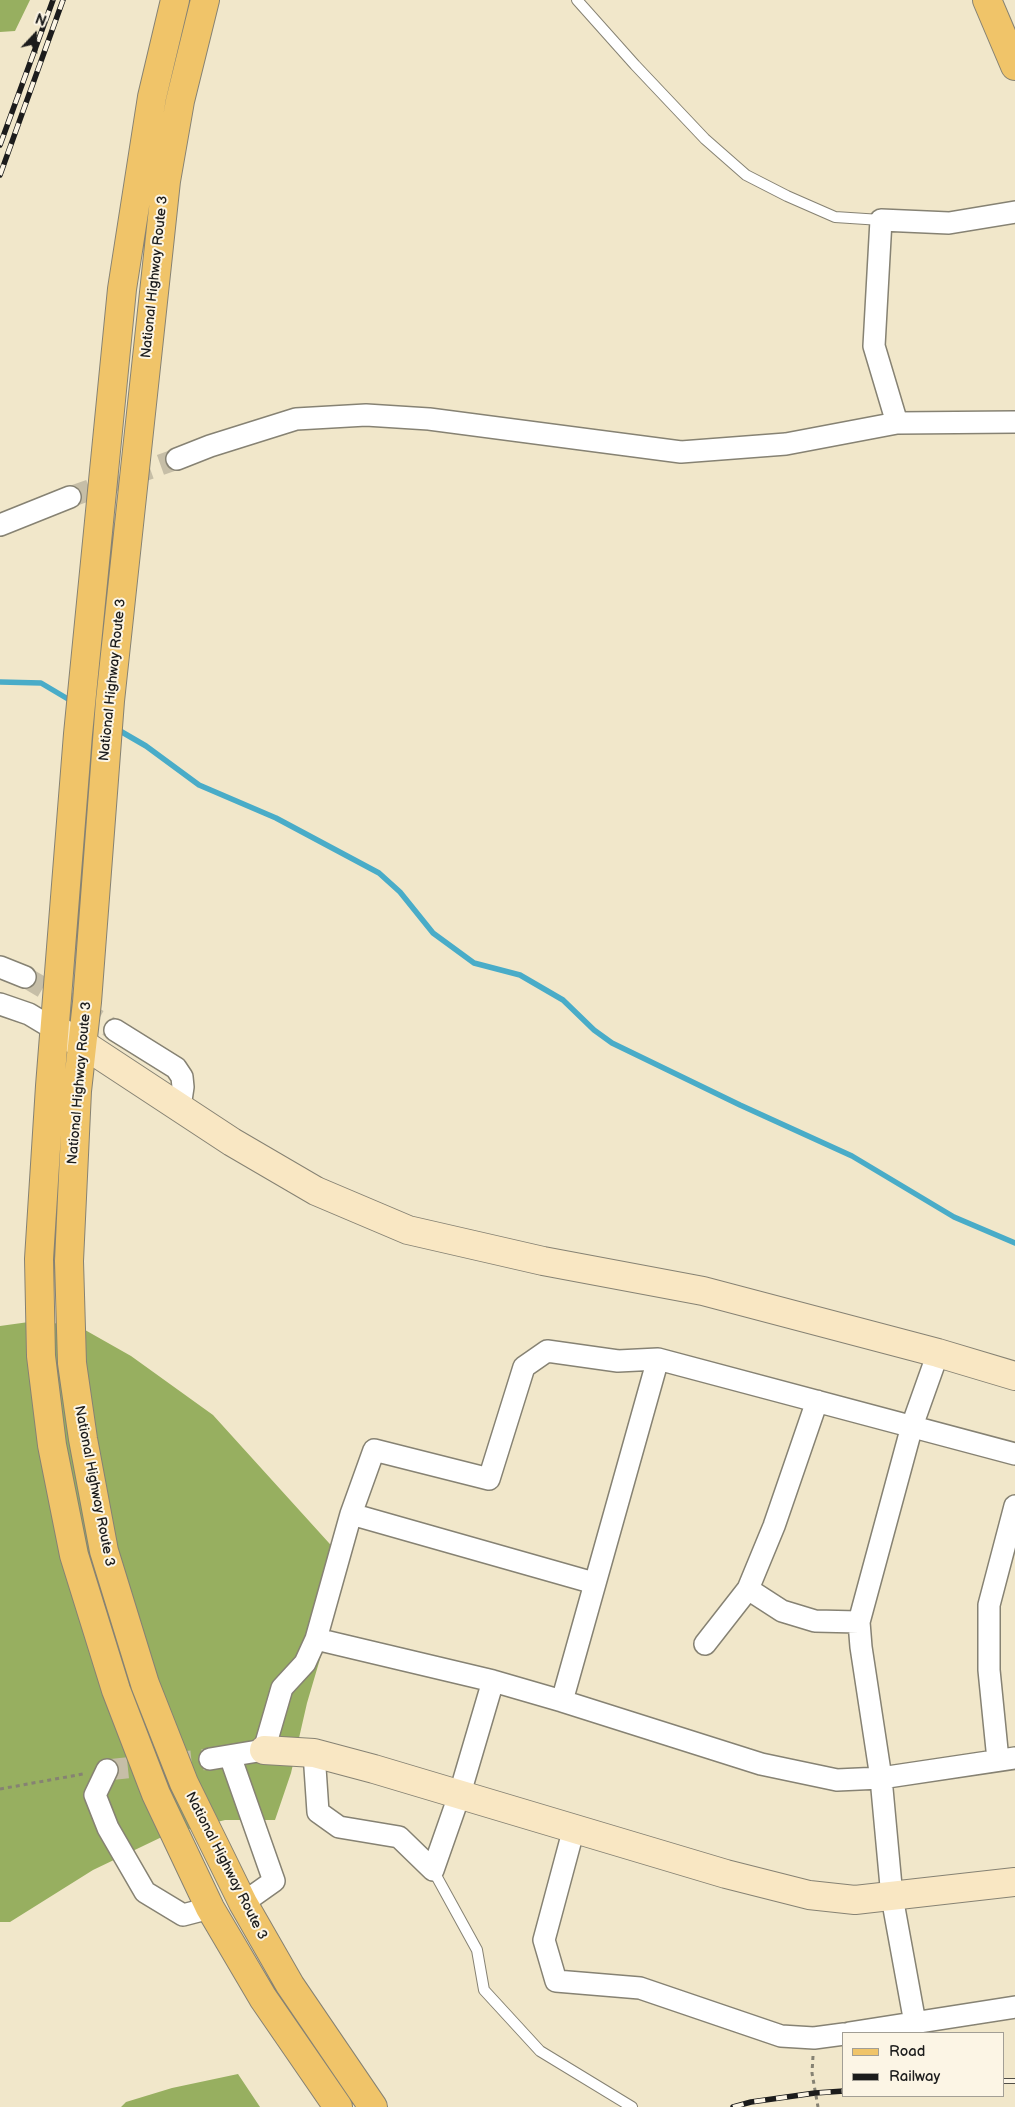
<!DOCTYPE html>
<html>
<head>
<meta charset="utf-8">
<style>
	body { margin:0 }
	#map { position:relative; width:1015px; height:2107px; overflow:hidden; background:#f1e7ca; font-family:"Balsamiq Sans",sans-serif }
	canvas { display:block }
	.legend { position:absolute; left:842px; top:2032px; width:162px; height:65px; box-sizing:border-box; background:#fcf5e5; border:1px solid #a29e95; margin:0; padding:6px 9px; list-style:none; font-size:15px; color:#1c1c1c }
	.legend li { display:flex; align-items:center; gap:10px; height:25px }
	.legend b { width:25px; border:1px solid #a29e95 }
	.north { position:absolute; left:10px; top:10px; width:50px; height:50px; -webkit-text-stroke:4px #fcf5e5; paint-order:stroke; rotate:21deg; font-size:14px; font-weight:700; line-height:20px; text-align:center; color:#1c1c1c }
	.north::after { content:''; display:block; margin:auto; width:18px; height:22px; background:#1c1c1c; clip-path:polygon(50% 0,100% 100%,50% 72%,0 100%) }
</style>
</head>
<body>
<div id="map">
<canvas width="1015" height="2107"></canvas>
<ul class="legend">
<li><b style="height:6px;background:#f0c469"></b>Road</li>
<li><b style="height:6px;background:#1c1c1c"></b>Railway</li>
</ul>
<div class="north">N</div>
</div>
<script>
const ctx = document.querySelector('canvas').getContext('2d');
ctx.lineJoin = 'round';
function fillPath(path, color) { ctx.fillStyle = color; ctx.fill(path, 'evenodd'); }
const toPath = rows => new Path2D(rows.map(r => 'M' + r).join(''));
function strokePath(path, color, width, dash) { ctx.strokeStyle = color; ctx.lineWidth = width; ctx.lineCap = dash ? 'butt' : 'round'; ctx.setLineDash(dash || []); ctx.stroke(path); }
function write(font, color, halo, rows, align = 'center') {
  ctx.font = font + ' "Balsamiq Sans",sans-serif'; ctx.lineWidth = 4; ctx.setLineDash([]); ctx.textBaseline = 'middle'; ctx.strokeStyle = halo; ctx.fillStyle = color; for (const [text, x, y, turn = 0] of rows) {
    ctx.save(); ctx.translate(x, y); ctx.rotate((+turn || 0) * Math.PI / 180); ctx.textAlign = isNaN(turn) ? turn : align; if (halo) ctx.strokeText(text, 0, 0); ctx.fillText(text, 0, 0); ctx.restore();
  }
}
const forest = toPath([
	[0,0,30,0,15,31,0,32],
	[36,1321,78,1326,131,1356,213,1415,348,1564,307,1703,291,1773,275,1820,225,1820,166,1835,93,1870,10,1922,0,1922,0,1326],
	[238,2074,260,2107,121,2107,126,2102,172,2088]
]);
const stream = toPath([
	[0,682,41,683,73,702],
	[115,728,146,746,199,785,276,818,379,873,400,892,433,933,474,963,520,975,563,1000,594,1030,612,1043,740,1105,852,1156,954,1217,1015,1243]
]);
const streetTunnel = toPath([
	[70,497,177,459],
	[25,977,115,1030],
	[107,1770,210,1759]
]);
const path = toPath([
	[0,1789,83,1774],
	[813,2056,812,2073,818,2107]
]);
const lane = toPath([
	[577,0,635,65,705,139,746,175,787,196,835,217,881,220],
	[433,1870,477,1950,484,1990,540,2051,632,2107]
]);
const street = toPath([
	[897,423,874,346,881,220,949,223,1015,212],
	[177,459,210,446,296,419,366,415,429,419,681,452,786,444,897,423,1015,422],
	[0,525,70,497],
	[0,967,25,977],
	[0,1004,29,1014,54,1029],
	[115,1030,176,1068,182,1077,183,1087,180,1107],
	[351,1514,594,1583],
	[748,1589,782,1611,815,1621,859,1622],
	[316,1639,493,1681,562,1701,761,1764,837,1780,881,1778,1015,1758],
	[705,1644,748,1589,774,1526,817,1401],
	[562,1701,658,1359],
	[314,1753,318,1812,339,1827,399,1837,433,1870,460,1793,493,1681],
	[230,1756,274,1881,243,1903],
	[210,1759,264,1750,282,1688,305,1663,316,1639,351,1514,374,1450,489,1479,524,1367,547,1351,618,1361,658,1359,1015,1454],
	[998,1760,989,1670,989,1605,1015,1506],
	[107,1770,95,1795,108,1828,145,1892,183,1915,210,1908],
	[574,1828,544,1940,556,1981,640,1988,781,2036,814,2038,844,2034],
	[915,2023,892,1897,881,1778,861,1647,859,1622,912,1426,938,1353],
	[849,2033,1015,2007]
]);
const secondary = toPath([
	[62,1033,83,1044,232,1142,316,1191,408,1230,543,1261,703,1291,938,1353,1015,1376],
	[264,1750,314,1753,374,1769,726,1874,809,1895,855,1900,1015,1882]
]);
const primary = toPath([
	[987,0,1015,66]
]);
const highway = toPath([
	[175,0,152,97,122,289,78,734,50,1086,39,1259,41,1356,52,1445,74,1555,116,1690,156,1794,210,1908,263,1998,338,2107],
	[205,0,180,101,166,181,110,701,87,1002,77,1091,69,1261,72,1363,83,1439,104,1551,145,1684,184,1783,243,1903,290,1985,373,2107]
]);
const rail = toPath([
	[0,145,53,0],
	[0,175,63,0],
	[1004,2081,1015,2081],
	[733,2107,751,2102,815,2093,844,2091]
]);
const streetNames = [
	["National Highway Route 3",155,277,-84],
	["National Highway Route 3",113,680,-84],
	["National Highway Route 3",80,1083,-85],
	["National Highway Route 3",94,1486,79],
	["National Highway Route 3",226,1866,63]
];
fillPath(forest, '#97af60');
strokePath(stream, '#49acc8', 5.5);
strokePath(streetTunnel, '#c6bea7', 21, [21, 11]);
strokePath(lane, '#868273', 12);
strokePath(street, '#868273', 24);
strokePath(secondary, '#868273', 30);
strokePath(primary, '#868273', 30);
strokePath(highway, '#868273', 30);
strokePath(path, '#868273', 3, [4, 4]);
strokePath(lane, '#fff', 10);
strokePath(street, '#fff', 21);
strokePath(secondary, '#f9e7c3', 28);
strokePath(primary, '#f0c469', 28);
strokePath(highway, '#f0c469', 28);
strokePath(rail, '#1c1c1c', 5.5);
strokePath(rail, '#fcf5e5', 4, [11]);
write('14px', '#1c1c1c', '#fcf5e5', streetNames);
</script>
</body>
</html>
